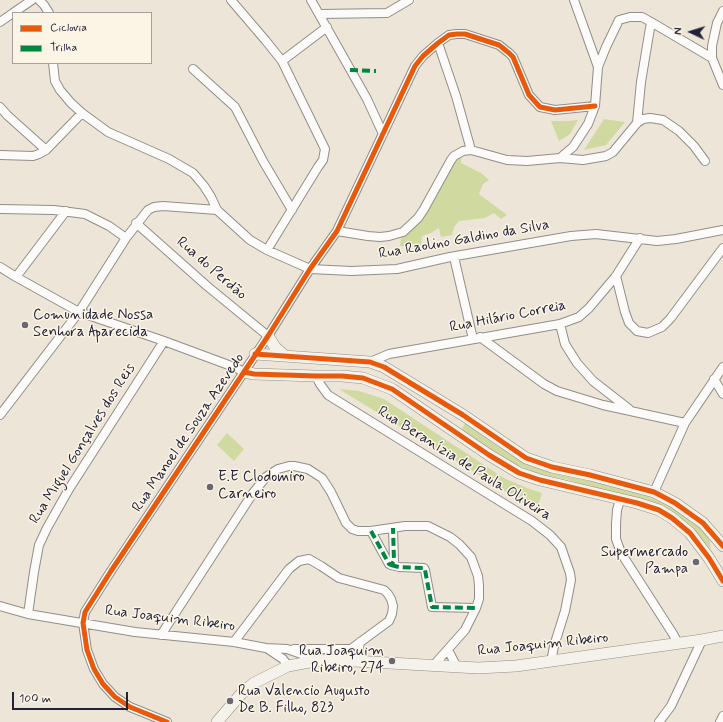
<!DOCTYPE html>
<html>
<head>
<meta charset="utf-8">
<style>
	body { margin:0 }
	#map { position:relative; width:723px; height:722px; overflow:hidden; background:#ede6d8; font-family:Mynerve,sans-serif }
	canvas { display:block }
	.legend { position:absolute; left:12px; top:12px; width:140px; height:52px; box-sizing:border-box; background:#fcf5e5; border:1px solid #a5a1a1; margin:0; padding:5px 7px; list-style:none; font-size:12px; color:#22223b }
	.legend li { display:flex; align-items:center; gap:8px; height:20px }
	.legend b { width:20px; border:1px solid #a5a1a1 }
	.north { position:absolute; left:671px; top:12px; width:40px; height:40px; -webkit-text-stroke:3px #fcf5e5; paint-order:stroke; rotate:274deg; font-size:11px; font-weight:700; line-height:16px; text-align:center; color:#22223b }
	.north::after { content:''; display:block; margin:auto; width:14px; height:18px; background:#22223b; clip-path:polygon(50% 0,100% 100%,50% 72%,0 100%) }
	.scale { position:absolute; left:12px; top:692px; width:116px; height:18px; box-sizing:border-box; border:2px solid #22223b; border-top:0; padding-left:5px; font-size:12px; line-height:14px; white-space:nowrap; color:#22223b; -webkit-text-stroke:3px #fcf5e5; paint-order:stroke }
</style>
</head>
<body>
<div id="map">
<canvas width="723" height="722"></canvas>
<ul class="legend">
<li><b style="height:5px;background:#e8590c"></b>Ciclovia</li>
<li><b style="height:5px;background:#00873e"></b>Trilha</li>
</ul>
<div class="north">N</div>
<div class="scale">100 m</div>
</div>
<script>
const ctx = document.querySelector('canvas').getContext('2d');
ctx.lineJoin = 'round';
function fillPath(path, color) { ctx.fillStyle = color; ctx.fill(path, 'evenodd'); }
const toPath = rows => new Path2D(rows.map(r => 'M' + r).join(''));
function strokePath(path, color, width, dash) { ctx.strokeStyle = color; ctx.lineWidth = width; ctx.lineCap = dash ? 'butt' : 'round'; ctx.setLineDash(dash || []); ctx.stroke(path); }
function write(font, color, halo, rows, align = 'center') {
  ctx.font = font + ' Mynerve,sans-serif'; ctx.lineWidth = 3; ctx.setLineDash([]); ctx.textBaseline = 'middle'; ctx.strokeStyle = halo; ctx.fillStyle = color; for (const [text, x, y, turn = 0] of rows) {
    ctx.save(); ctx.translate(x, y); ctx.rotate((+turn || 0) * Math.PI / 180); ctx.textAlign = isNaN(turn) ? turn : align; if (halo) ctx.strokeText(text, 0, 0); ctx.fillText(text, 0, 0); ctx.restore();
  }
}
const green = toPath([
	[604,119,625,122,606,145,584,150],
	[578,120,570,134,559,141,551,121,568,121],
	[462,154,461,163,481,173,489,180,483,184,479,194,507,215,501,219,494,213,485,218,459,221,454,227,452,235,441,237,439,228,431,233,422,236,421,246,410,247,400,246,401,238,409,232,434,200,448,174,451,166,457,158],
	[339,389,359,391,384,399,504,478,527,488,542,493,536,513,513,496],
	[465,423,494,444,514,456,591,481,642,494,661,502,683,514,700,526,709,537,711,549,684,522,590,487,569,480,536,473,515,464,474,439,462,429],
	[227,433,244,449,234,461,217,445]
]);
const street = toPath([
	[39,0,44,5,49,13],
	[231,0,266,41,282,61,325,149,323,160,318,167,267,250],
	[311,0,367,99,383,134],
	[723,11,717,23,712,46,712,58,723,85],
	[13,13,32,0],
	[319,14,387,13,409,0],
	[0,22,13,13],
	[438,43,456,96,471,150],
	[282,61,327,27],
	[53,63,55,81,60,90,71,103,82,113,108,132,169,159,193,173,204,186,211,197,217,210,250,240,267,250,310,269,351,271,397,269,450,257,571,236,596,234,657,241,676,239,723,230],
	[598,67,606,47,619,20,630,17,642,17,651,22,712,58],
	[193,69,235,107,263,161,292,210],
	[0,107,7,115,46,150],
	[637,123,641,82,651,22],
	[0,155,33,156,39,154,46,150,82,113],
	[560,158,583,160,606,156,613,152,637,123,643,119,650,118,663,120,679,131,694,146,705,161],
	[0,209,54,210,85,214,109,226,126,238],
	[136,223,207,286,268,336],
	[337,231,368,236,380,237,389,236,403,232,418,218,424,209,451,160,454,156,463,151,471,150,507,160,527,161,560,158,573,147,588,124,595,106,598,67,574,0],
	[454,257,473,339],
	[0,267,16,277,79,312,164,341,234,367,244,372],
	[616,276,625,312,629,323,637,331,648,333,662,327,670,319,723,248],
	[16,277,66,211],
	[560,324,565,344,577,363,593,381,629,409],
	[480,337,544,384,557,391,603,405,685,423],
	[370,362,389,354,560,324,579,317,589,308,616,276,640,238],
	[316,376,320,384,328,395,532,521,550,535,561,547,570,573,571,580,565,611,554,646,551,662],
	[714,379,723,394],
	[0,415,79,312,126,238,148,210,154,207,163,206,217,210],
	[654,492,685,423,723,367],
	[620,500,617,510,616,524,616,539,620,550,623,556,673,634,678,643],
	[371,531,389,564,391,565,394,561,393,528],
	[391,565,399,567,424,568,425,570,432,607,476,608],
	[0,606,28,614,135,632,234,642,266,648,287,649,307,656,315,661],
	[28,614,34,572,39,545,47,528,69,489,164,341],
	[161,635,253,493,266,477,278,469,289,466,294,466,308,469,322,478,331,492,346,523,352,529,358,531,371,531,405,526,428,526,450,537,459,544,471,557,478,576,479,586,479,599,476,608,465,630,433,666],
	[234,642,289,569,299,561,309,559,321,566,339,578,384,590,388,594,391,599,393,606,392,614,389,621,336,660],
	[360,642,358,654,362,662],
	[268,649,283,659,288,666],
	[294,649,351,649],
	[448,650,457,667],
	[167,722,130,707,115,697,103,684,94,669,87,650,83,623,85,612,111,571,268,336,310,269,337,231,415,66,423,56,438,43,449,35,457,34,465,34,499,45,509,53,513,57,529,95,540,107,555,110,595,106],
	[659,722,671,706,702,640],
	[720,722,723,716]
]);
const secondary = toPath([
	[268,336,275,347,285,356],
	[255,354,370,362,384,367,463,415,526,458,552,467,590,475,654,492,675,503,703,523,723,546],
	[244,372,254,374,316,376,342,376,363,378,392,389,489,455,519,473,540,480,637,503,659,510,672,518,690,533,709,558,723,581],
	[217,722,241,694,254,683,288,666,315,661,336,660,478,668,516,666,702,640,723,636]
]);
const quiet = toPath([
	[350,70,376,71],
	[371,531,389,564,391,565,394,561,393,528],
	[391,565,399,567,424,568,425,570,432,607,476,608]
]);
const cycleway = toPath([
	[255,354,370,362,384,367,463,415,526,458,552,467,590,475,654,492,675,503,703,523,723,546],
	[244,372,254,374,316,376,342,376,363,378,392,389,489,455,519,473,540,480,637,503,659,510,672,518,690,533,709,558,723,581],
	[167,722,130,707,115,697,103,684,94,669,87,650,83,623,85,612,111,571,268,336,310,269,337,231,415,66,423,56,438,43,449,35,457,34,465,34,499,45,509,53,513,57,529,95,540,107,555,110,595,106]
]);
const markers = [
	[25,325,4,"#696772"],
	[210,487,4,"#696772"],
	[696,562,4,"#696772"],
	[392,661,4,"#696772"],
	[230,701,4,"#696772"]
];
const streetNames = [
	["Rua Raolino Galdino da Silva",464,240,-10],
	["Rua do Perdão",211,269,41],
	["Rua Hilário Correia",508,317,-11],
	["Rua Manoel de Souza Azevedo",189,433,-56],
	["Rua Miguel Gonçalves dos Reis",83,444,-58],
	["Rua Beranízia de Paula Oliveira",464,464,32],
	["Rua Joaquim Ribeiro",170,619,7],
	["Rua Joaquim Ribeiro",543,645,-6]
];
const poiNames = [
	["Comunidade Nossa",33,316],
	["Senhora Aparecida",33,333],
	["E.E Clodomiro",218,478],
	["Carneiro",218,495],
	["Supermercado",688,553,"right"],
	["Pampa",688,570,"right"],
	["Rua Joaquim",384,652,"right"],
	["Ribeiro, 274",384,669,"right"],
	["Rua Valencio Augusto",238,692],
	["De B. Filho, 823",238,709]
];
fillPath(green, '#d0d9a0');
strokePath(street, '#918e8a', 10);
strokePath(secondary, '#918e8a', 12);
strokePath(street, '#fcfbf9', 8);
strokePath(secondary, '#f5f1eb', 11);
strokePath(quiet, '#00873e', 4, [8, 4]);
strokePath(cycleway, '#e8590c', 5);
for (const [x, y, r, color] of markers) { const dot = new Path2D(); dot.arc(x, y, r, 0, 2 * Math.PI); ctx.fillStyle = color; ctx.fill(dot); strokePath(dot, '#fcf5e5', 1.5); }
write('15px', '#22223b', '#fcf5e5', streetNames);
write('15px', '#22223b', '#fcf5e5', poiNames, 'left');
</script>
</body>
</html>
